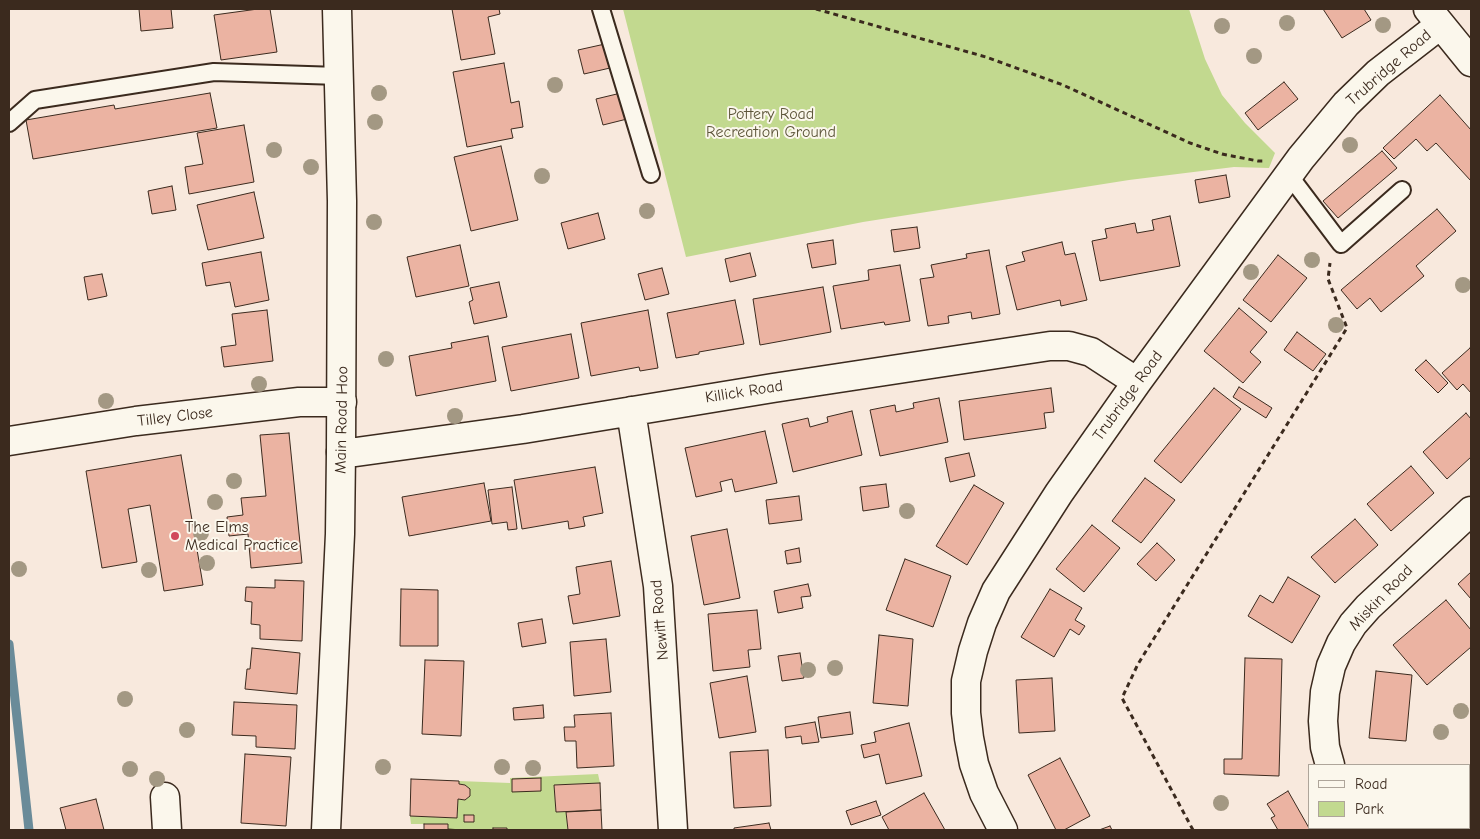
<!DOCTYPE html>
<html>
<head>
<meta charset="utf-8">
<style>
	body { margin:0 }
	#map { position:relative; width:1480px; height:839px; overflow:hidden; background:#f8e9dd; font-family:"Comic Neue",sans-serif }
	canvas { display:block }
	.frame { position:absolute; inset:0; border:10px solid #3b2a1e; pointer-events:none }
	.legend { position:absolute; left:1308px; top:764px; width:162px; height:65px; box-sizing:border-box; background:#fbf7ec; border:1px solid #aea59a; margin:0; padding:6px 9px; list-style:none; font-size:15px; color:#3b2a1e }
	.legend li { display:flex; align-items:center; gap:10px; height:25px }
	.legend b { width:25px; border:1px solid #aea59a }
</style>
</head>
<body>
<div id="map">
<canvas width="1480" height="839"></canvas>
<div class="frame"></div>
<ul class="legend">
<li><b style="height:6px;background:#fbf7ec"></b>Road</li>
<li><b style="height:14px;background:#c2d98f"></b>Park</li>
</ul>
</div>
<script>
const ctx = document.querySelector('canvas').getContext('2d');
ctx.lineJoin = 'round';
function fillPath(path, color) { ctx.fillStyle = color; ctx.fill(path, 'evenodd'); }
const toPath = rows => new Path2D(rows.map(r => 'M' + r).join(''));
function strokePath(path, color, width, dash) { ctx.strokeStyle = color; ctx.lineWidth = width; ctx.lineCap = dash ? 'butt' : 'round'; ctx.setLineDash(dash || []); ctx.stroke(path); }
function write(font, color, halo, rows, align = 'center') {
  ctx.font = font + ' "Comic Neue",sans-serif'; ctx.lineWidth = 4; ctx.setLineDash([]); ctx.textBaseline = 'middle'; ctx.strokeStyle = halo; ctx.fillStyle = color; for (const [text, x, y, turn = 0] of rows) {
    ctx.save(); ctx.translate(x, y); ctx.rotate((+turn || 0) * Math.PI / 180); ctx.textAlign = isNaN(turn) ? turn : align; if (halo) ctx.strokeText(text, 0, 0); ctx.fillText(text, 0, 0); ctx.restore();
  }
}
const green = toPath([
	[623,9,1189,9,1205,59,1222,95,1245,123,1275,153,1269,168,1234,167,1129,180,863,222,686,257],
	[598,774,600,783,554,785,556,812,566,812,568,830,462,830,448,829,448,824,411,824,410,816,457,818,458,799,465,800,470,796,470,789,465,785,459,784,459,781,510,783,510,778]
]);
const stream = toPath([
	[9,644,29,830]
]);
const building = toPath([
	[139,9,171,9,173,28,141,31,139,9],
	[258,9,270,9,277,52,221,60,214,15,258,9],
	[452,9,499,9,500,14,488,17,495,54,461,60,452,9],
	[1323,9,1364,9,1371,20,1342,38,1323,9],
	[605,44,610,68,584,74,578,50,605,44],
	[504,63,511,103,519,101,523,127,511,129,513,138,467,147,453,72,504,63],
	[1284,82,1298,99,1258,130,1245,113,1284,82],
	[210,93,217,128,33,159,26,120,114,105,115,109,210,93],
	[621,93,627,119,603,125,596,99,621,93],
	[1440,95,1471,130,1471,181,1436,143,1427,151,1416,139,1394,159,1383,148,1440,95],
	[244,125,254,182,189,194,185,167,203,164,197,133,244,125],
	[501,146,518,220,471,231,454,157,501,146],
	[1382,151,1397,168,1338,218,1323,201,1382,151],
	[1226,175,1230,197,1199,203,1195,180,1226,175],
	[172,186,176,210,152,214,148,191,172,186],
	[254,192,264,238,208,250,197,205,254,192],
	[1437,209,1456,231,1416,266,1424,276,1381,312,1370,298,1357,309,1341,290,1437,209],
	[598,213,605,239,568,249,561,223,598,213],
	[1170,216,1180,266,1100,281,1092,241,1107,238,1105,229,1135,223,1137,233,1154,230,1152,220,1170,216],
	[917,227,920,248,894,252,891,230,917,227],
	[833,240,836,264,812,268,807,244,833,240],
	[1062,242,1065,255,1075,253,1087,300,1061,306,1060,300,1017,310,1006,266,1025,261,1022,252,1062,242],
	[460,245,469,286,416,297,407,257,460,245],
	[989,250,1000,314,972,319,971,312,948,316,949,323,928,326,920,279,934,277,931,265,967,258,966,254,989,250],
	[261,252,269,300,235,307,230,282,206,286,202,263,261,252],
	[750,253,756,276,730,282,725,259,750,253],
	[1278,255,1307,278,1271,322,1243,300,1278,255],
	[900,265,910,321,885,325,884,322,841,329,833,286,869,280,868,270,900,265],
	[662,268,669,294,645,300,638,274,662,268],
	[102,274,107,296,88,300,84,277,102,274],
	[499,282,507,317,474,324,469,302,473,300,470,288,499,282],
	[823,287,831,332,760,345,753,299,823,287],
	[735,300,744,344,699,352,699,354,676,358,667,313,735,300],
	[1239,308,1267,332,1250,352,1261,362,1243,383,1204,351,1239,308],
	[267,310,273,361,224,367,221,347,236,345,232,314,267,310],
	[648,310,658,368,640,371,639,367,591,376,581,323,648,310],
	[1297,332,1326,354,1313,371,1284,350,1297,332],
	[571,334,579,378,511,391,502,347,571,334],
	[488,336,496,381,416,396,409,356,452,348,451,343,488,336],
	[1470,348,1471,349,1471,393,1463,384,1457,390,1442,373,1470,348],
	[1426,360,1448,383,1438,393,1415,370,1426,360],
	[1239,387,1272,408,1266,418,1233,397,1239,387],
	[1051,388,1054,412,1044,413,1046,428,964,440,959,401,1051,388],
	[1214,388,1241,409,1181,483,1154,461,1214,388],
	[939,398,948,442,880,456,870,410,895,405,896,412,914,408,913,403,939,398],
	[852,411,862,455,793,472,782,424,808,418,810,427,828,422,827,417,852,411],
	[1466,413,1471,419,1471,457,1447,479,1423,452,1466,413],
	[765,431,777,483,735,492,732,479,720,482,722,491,696,497,685,448,765,431],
	[289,433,302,563,251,568,248,534,229,536,227,517,243,515,241,498,266,496,260,435,289,433],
	[969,453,975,476,950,482,945,458,969,453],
	[181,455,203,585,164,591,150,505,128,509,137,562,102,568,86,471,181,455],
	[1411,466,1434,493,1391,531,1367,504,1411,466],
	[595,467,603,513,583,517,585,526,569,529,568,521,522,529,514,480,595,467],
	[1145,478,1175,500,1141,543,1112,521,1145,478],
	[484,483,491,521,409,536,402,497,484,483],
	[886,484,889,507,863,511,860,487,886,484],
	[974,485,1004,503,967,565,936,546,974,485],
	[512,487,517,529,508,530,507,522,492,524,488,490,512,487],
	[799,496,802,520,769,524,766,500,799,496],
	[1355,519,1378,545,1335,583,1311,557,1355,519],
	[1092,525,1120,548,1084,592,1056,569,1092,525],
	[727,529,740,598,704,605,691,536,727,529],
	[1157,543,1175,560,1156,581,1137,564,1157,543],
	[799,548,801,562,787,564,785,551,799,548],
	[905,559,951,576,933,627,886,610,905,559],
	[611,561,620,616,573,624,568,596,580,594,576,567,611,561],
	[1471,572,1471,599,1458,584,1471,572],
	[1288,577,1320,596,1292,643,1248,616,1260,595,1273,603,1288,577],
	[275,580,304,581,302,641,260,639,260,625,251,624,252,602,245,601,246,587,275,588,275,580],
	[808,584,811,596,801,597,803,608,778,613,774,591,808,584],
	[401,589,438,590,438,646,400,646,401,589],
	[1050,589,1082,608,1075,620,1085,626,1079,635,1070,629,1054,657,1021,637,1050,589],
	[1446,600,1471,630,1471,647,1427,685,1393,645,1446,600],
	[757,610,761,649,748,650,750,667,713,671,708,614,757,610],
	[542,619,546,643,522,647,518,623,542,619],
	[879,635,913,639,908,706,873,703,879,635],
	[606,639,611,692,574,696,570,642,606,639],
	[252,648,300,653,297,694,245,689,247,669,250,669,252,648],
	[800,653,804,678,782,681,778,656,800,653],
	[1245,658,1282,659,1279,776,1224,774,1224,759,1242,759,1245,658],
	[425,660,464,661,461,736,422,734,425,660],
	[1376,671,1412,675,1406,741,1369,738,1376,671],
	[747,676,756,732,719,738,710,683,747,676],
	[1052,678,1055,731,1019,733,1016,680,1052,678],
	[234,702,297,705,295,749,256,747,256,736,232,735,234,702],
	[543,705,544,718,514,720,513,708,543,705],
	[850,712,853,734,821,738,818,717,850,712],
	[611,713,614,766,577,768,576,741,565,741,564,727,575,727,574,715,611,713],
	[815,722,819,742,802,744,801,736,786,738,785,727,815,722],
	[909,723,922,776,886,784,879,754,864,758,861,745,876,742,874,732,909,723],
	[768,750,771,806,734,808,730,752,768,750],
	[245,754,291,757,286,826,241,823,245,754],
	[1060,758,1090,816,1064,830,1056,830,1028,775,1060,758],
	[541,778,541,791,512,792,512,779,541,778],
	[411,779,459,781,459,784,465,785,470,789,470,796,465,800,458,799,457,818,410,816,411,779],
	[600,783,601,810,556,812,554,785,600,783],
	[1288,791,1309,828,1312,830,1278,830,1271,818,1275,816,1267,804,1288,791],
	[924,793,945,830,889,830,882,817,924,793],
	[96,799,104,830,66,830,60,808,96,799],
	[876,801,881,815,851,825,846,811,876,801],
	[601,810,602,830,568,830,566,812,601,810],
	[464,815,474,815,474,822,464,822,464,815],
	[769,823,771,830,734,830,734,828,769,823],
	[424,824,448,824,448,829,462,830,424,830,424,824],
	[1110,826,1112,830,1099,830,1110,826],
	[493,828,507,828,507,830,493,830,493,828],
	[1420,828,1440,828,1437,830,1422,830,1420,828]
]);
const path = toPath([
	[816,9,986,57,1063,85,1190,143,1222,154,1258,161,1263,161],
	[1193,830,1122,698,1138,664,1347,328,1328,279,1330,263]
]);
const service = toPath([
	[601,9,651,174],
	[9,123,35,100,214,72,339,76],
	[1289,175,1341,244,1402,190]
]);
const minor = toPath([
	[1428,9,1471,62],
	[631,411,658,586,673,830],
	[9,441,136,421,299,402,342,402],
	[341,452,356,452,523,429,773,388,1050,346,1069,346,1091,352,1137,382],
	[1330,765,1325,747,1323,721,1325,692,1331,666,1341,643,1353,624,1368,607,1471,511],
	[165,797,167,830],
	[1364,828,1366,830],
	[1003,830,984,793,974,764,969,738,966,713,966,681,973,651,982,623,996,591,1059,493,1137,382,1301,158,1346,104,1378,73,1440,25]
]);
const tertiary = toPath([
	[326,830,340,534,341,452,342,201,337,9]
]);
const trees = [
	[1287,23],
	[1383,25],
	[1222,26],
	[1254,56],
	[555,85],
	[379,93],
	[375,122],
	[1350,145],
	[274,150],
	[311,167],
	[542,176],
	[647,211],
	[374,222],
	[1312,260],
	[1251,272],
	[1463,285],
	[1336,325],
	[386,359],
	[259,384],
	[106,401],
	[455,416],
	[234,481],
	[215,502],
	[907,511],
	[201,533],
	[207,563],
	[19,569],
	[149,570],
	[835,668],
	[808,670],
	[125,699],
	[1461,711],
	[187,730],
	[1441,732],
	[383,767],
	[502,767],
	[533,768],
	[130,769],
	[157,779],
	[1221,803]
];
const markers = [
	[175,536,5,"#d1495b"]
];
const streetNames = [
	["Trubridge Road",1389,68,-41],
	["Killick Road",744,392,-9],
	["Trubridge Road",1128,396,-54],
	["Tilley Close",175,417,-7],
	["Main Road Hoo",342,420,-89],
	["Miskin Road",1381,598,-46],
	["Newitt Road",660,620,-95]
];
const parkNames = [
	["Pottery Road",771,114],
	["Recreation Ground",771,132]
];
const poiNames = [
	["The Elms",185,527],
	["Medical Practice",185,545]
];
fillPath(green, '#c2d98f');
strokePath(stream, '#6a8b99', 9);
fillPath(building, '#ebb3a2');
strokePath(building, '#3b2a1e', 1);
strokePath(service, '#3b2a1e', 20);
strokePath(minor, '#3b2a1e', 31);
strokePath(tertiary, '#3b2a1e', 31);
strokePath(path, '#3b2a1e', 3, [5, 4]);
strokePath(service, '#fbf7ec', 16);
strokePath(minor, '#fbf7ec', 28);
strokePath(tertiary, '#fbf7ec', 28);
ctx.fillStyle = '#a39883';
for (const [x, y] of trees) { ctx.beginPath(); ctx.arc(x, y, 8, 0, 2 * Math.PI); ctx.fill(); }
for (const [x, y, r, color] of markers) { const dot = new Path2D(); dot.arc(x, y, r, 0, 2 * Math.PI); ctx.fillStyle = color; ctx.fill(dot); strokePath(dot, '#fbf7ec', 2); }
write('16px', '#3b2a1e', '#fbf7ec', streetNames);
write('16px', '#5d563a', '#fbf7ec', parkNames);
write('16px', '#3b2a1e', '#fbf7ec', poiNames, 'left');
</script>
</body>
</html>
